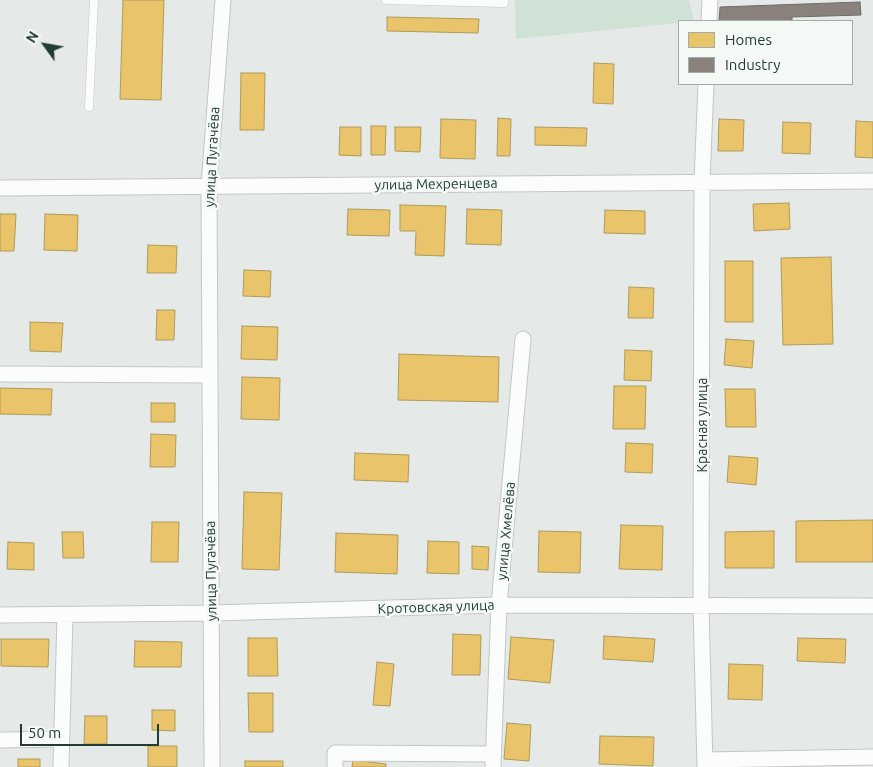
<!DOCTYPE html>
<html>
<head>
<meta charset="utf-8">
<style>
	body { margin:0 }
	#map { position:relative; width:873px; height:767px; overflow:hidden; background:#e5eae8; font-family:Ubuntu,sans-serif }
	canvas { display:block }
	.legend { position:absolute; left:678px; top:20px; width:175px; height:65px; box-sizing:border-box; background:#f4f9f6; border:1px solid #a1ada9; margin:0; padding:6px 9px; list-style:none; font-size:15px; color:#243c36 }
	.legend li { display:flex; align-items:center; gap:10px; height:25px }
	.legend b { width:25px; border:1px solid #a1ada9 }
	.north { position:absolute; left:20px; top:20px; width:50px; height:50px; -webkit-text-stroke:4px #f4f9f6; paint-order:stroke; rotate:302deg; font-size:14px; font-weight:700; line-height:20px; text-align:center; color:#243c36 }
	.north::after { content:''; display:block; margin:auto; width:18px; height:22px; background:#243c36; clip-path:polygon(50% 0,100% 100%,50% 72%,0 100%) }
	.scale { position:absolute; left:20px; top:724px; width:139px; height:22px; box-sizing:border-box; border:2px solid #243c36; border-top:0; padding-left:6px; font-size:15px; line-height:18px; white-space:nowrap; color:#243c36; -webkit-text-stroke:4px #f4f9f6; paint-order:stroke }
</style>
</head>
<body>
<div id="map">
<canvas width="873" height="767"></canvas>
<ul class="legend">
<li><b style="height:14px;background:#e9c46a"></b>Homes</li>
<li><b style="height:14px;background:#8a817c"></b>Industry</li>
</ul>
<div class="north">N</div>
<div class="scale">50 m</div>
</div>
<script>
const ctx = document.querySelector('canvas').getContext('2d');
ctx.lineJoin = 'round';
function fillPath(path, color) { ctx.fillStyle = color; ctx.fill(path, 'evenodd'); }
const toPath = rows => new Path2D(rows.map(r => 'M' + r).join(''));
function strokePath(path, color, width, dash) { ctx.strokeStyle = color; ctx.lineWidth = width; ctx.lineCap = dash ? 'butt' : 'round'; ctx.setLineDash(dash || []); ctx.stroke(path); }
function write(font, color, halo, rows, align = 'center') {
  ctx.font = font + ' Ubuntu,sans-serif'; ctx.lineWidth = 5; ctx.setLineDash([]); ctx.textBaseline = 'middle'; ctx.strokeStyle = halo; ctx.fillStyle = color; for (const [text, x, y, turn = 0] of rows) {
    ctx.save(); ctx.translate(x, y); ctx.rotate((+turn || 0) * Math.PI / 180); ctx.textAlign = isNaN(turn) ? turn : align; if (halo) ctx.strokeText(text, 0, 0); ctx.fillText(text, 0, 0); ctx.restore();
  }
}
const green = toPath([
	[515,0,689,0,694,21,679,21,679,23,516,39]
]);
const homes = toPath([
	[123,0,164,0,161,100,120,99,123,0],
	[387,17,479,19,478,33,387,31,387,17],
	[594,63,614,64,613,104,593,103,594,63],
	[241,73,265,73,264,130,240,130,241,73],
	[498,118,511,119,510,156,497,156,498,118],
	[441,119,476,120,475,159,440,158,441,119],
	[719,119,744,120,743,151,718,151,719,119],
	[856,121,873,122,873,158,855,157,856,121],
	[783,122,811,123,810,154,782,153,783,122],
	[371,126,386,126,385,155,371,155,371,126],
	[340,127,361,127,361,156,339,155,340,127],
	[395,127,421,127,420,152,395,151,395,127],
	[535,127,587,128,586,146,535,145,535,127],
	[789,203,790,229,754,231,753,204,789,203],
	[400,205,446,206,444,256,415,255,416,231,400,231,400,205],
	[348,209,390,210,389,236,347,235,348,209],
	[467,209,502,210,501,245,466,244,467,209],
	[605,210,645,211,645,234,604,233,605,210],
	[0,214,16,214,14,251,0,251,0,214],
	[45,214,78,215,77,251,44,250,45,214],
	[148,245,177,246,176,273,147,273,148,245],
	[831,257,833,344,783,345,781,258,831,257],
	[725,261,753,261,753,322,725,322,725,261],
	[244,270,271,271,270,297,243,296,244,270],
	[629,287,654,288,653,318,628,318,629,287],
	[157,310,175,310,174,340,156,340,157,310],
	[30,322,63,323,61,352,30,351,30,322],
	[242,326,278,327,277,360,241,359,242,326],
	[726,339,754,341,752,368,724,365,726,339],
	[625,350,652,351,651,381,624,380,625,350],
	[399,354,499,357,498,402,398,400,399,354],
	[242,377,280,378,279,420,241,419,242,377],
	[614,386,646,386,645,429,613,429,614,386],
	[0,388,52,389,51,415,0,414,0,388],
	[725,389,755,389,756,427,726,427,725,389],
	[151,403,175,403,175,422,151,422,151,403],
	[151,434,176,435,175,467,150,467,151,434],
	[626,443,653,444,652,473,625,472,626,443],
	[355,453,409,455,408,482,354,480,355,453],
	[729,456,758,458,756,485,727,482,729,456],
	[244,492,282,493,279,570,242,569,244,492],
	[873,520,873,562,796,562,796,521,873,520],
	[152,522,179,522,178,562,151,562,152,522],
	[621,525,663,526,662,570,619,569,621,525],
	[539,531,581,532,580,573,538,572,539,531],
	[774,531,774,568,725,568,725,532,774,531],
	[62,532,83,532,84,558,63,558,62,532],
	[336,533,398,535,397,574,335,572,336,533],
	[428,541,459,542,459,574,427,573,428,541],
	[8,542,34,543,34,570,7,569,8,542],
	[472,546,489,547,488,570,472,569,472,546],
	[453,634,481,635,480,675,452,675,453,634],
	[604,636,655,639,653,662,603,659,604,636],
	[511,637,554,640,550,683,508,679,511,637],
	[248,638,277,638,278,676,248,676,248,638],
	[798,638,846,639,845,663,797,661,798,638],
	[1,639,49,639,48,667,1,666,1,639],
	[135,641,182,642,181,667,134,667,135,641],
	[377,662,394,664,390,706,373,705,377,662],
	[729,664,763,665,762,700,728,699,729,664],
	[248,693,273,693,273,732,249,732,248,693],
	[152,710,175,710,175,731,152,730,152,710],
	[85,716,107,716,107,744,84,744,85,716],
	[507,723,531,725,529,761,504,759,507,723],
	[600,736,654,737,653,766,599,764,600,736],
	[148,746,177,746,177,767,148,767,148,746],
	[18,759,40,759,40,767,18,767,18,759],
	[353,760,386,764,386,767,352,767,353,760],
	[245,761,283,761,283,767,245,767,245,761]
]);
const industry = toPath([
	[860,2,861,15,792,17,792,21,719,21,720,7,860,2]
]);
const service = toPath([
	[386,0,504,3,504,0],
	[89,107,94,0]
]);
const minor = toPath([
	[709,21,710,0],
	[0,188,873,181],
	[0,374,209,375],
	[0,615,211,613,499,605,873,606],
	[0,740,61,739],
	[705,760,873,757],
	[61,767,65,615],
	[212,767,209,186,223,0],
	[335,767,335,753,493,754],
	[493,767,499,605,523,339],
	[705,767,701,605,702,181,706,84]
]);
const streetNames = [
	["улица Пугачёва",212,157,-87],
	["улица Мехренцева",436,184,-1],
	["Красная улица",702,425,-90],
	["улица Хмелёва",506,531,-85],
	["улица Пугачёва",211,571,-91],
	["Кротовская улица",436,607,-2]
];
fillPath(green, '#d0e2d5');
fillPath(homes, '#e9c46a');
strokePath(homes, '#ae9b5a', 1);
fillPath(industry, '#8a817c');
strokePath(industry, '#6b6c67', 1);
strokePath(service, '#c2c7c5', 9);
strokePath(minor, '#c2c7c5', 17);
strokePath(service, '#fbfcfc', 8);
strokePath(minor, '#fbfcfc', 15);
write('14px', '#243c36', '#f4f9f6', streetNames);
</script>
</body>
</html>
